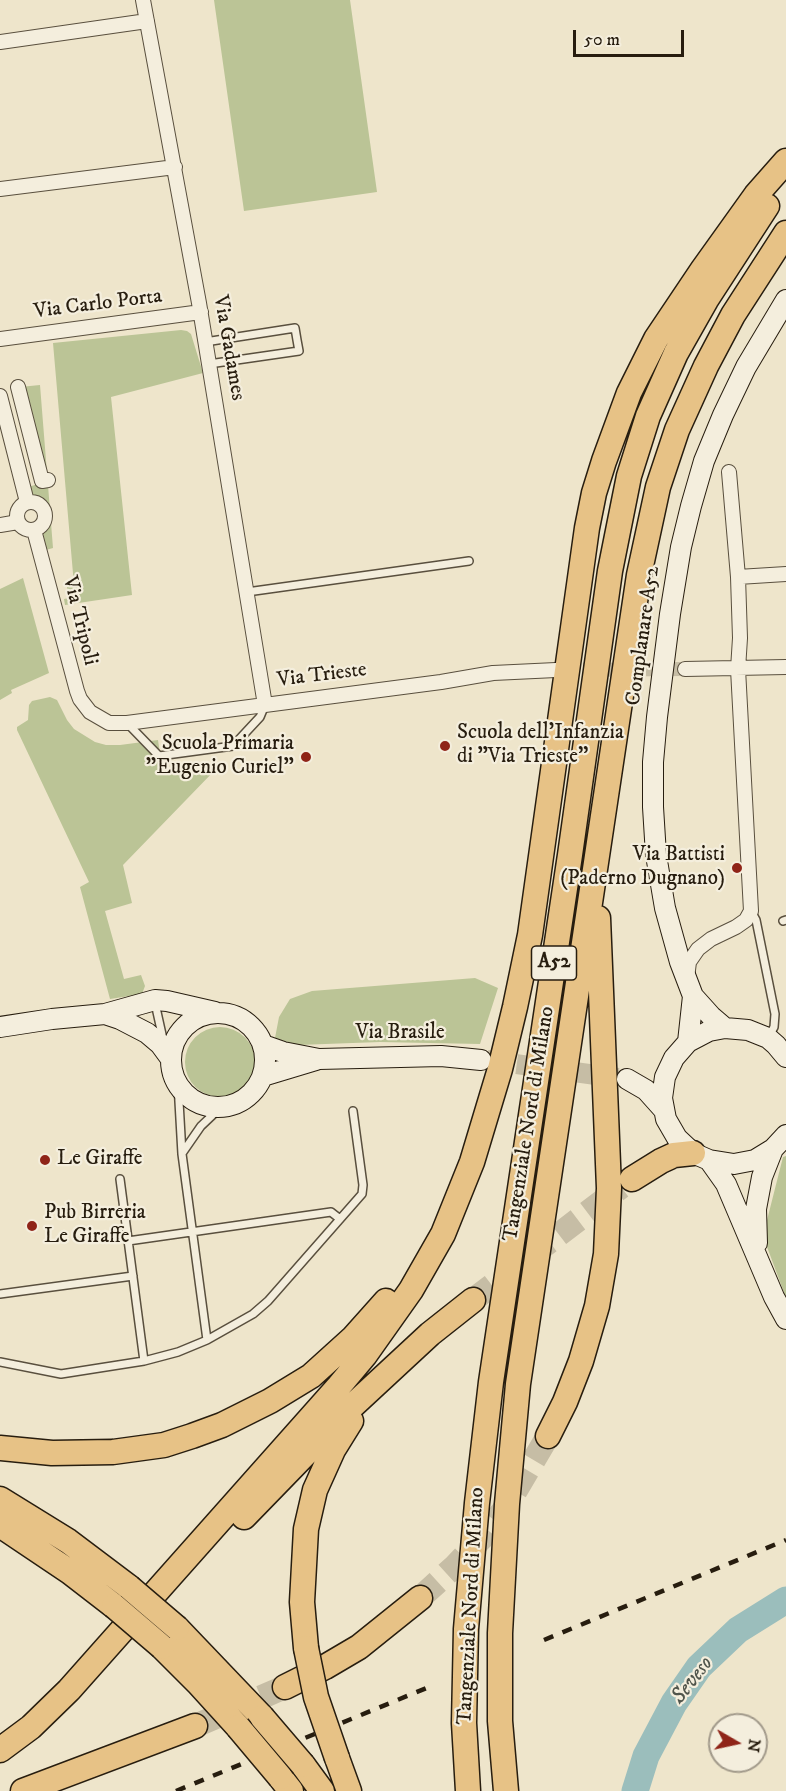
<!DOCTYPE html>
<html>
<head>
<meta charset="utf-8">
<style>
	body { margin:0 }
	#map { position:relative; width:786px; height:1791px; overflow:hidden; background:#eee5cb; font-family:"IM FELL DW Pica",serif }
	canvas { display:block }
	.north { position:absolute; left:708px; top:1713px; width:60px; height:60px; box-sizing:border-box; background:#f4eedd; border:2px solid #a29a8b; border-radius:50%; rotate:99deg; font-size:16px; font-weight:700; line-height:24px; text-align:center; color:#271d0f }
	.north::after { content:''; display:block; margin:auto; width:21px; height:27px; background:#8f2418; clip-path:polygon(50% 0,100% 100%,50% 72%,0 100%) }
	.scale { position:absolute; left:573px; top:30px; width:111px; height:27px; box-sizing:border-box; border:3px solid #271d0f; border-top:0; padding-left:8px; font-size:18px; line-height:21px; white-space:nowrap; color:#271d0f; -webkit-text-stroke:4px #f4eedd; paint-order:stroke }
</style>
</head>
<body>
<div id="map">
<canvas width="786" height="1791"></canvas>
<div class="north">N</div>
<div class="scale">50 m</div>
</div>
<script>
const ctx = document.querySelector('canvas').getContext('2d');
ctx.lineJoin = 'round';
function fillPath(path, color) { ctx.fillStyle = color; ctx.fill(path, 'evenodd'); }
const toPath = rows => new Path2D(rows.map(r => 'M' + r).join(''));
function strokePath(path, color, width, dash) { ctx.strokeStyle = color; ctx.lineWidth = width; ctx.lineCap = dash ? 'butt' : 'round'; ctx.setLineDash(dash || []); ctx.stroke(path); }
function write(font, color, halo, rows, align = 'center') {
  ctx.font = font + ' "IM FELL DW Pica",serif'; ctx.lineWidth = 4.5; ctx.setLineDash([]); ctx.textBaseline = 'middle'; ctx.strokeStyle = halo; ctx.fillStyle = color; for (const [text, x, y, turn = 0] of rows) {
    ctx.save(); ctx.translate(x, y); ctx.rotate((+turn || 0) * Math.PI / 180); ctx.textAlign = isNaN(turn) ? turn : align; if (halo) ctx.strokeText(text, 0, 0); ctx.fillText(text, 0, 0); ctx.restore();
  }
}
const green = toPath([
	[214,0,350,0,377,192,244,211],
	[181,330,187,331,191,334,203,373,111,397,132,595,65,605,64,599,69,598,67,587,74,585,53,343],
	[40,385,53,548,46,550,42,536,47,517,45,510,41,504,30,496,28,487,45,482,20,387],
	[23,578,49,673,11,690,12,693,0,700,0,589],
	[50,697,57,700,67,720,74,729,95,742,106,745,120,745,158,740,163,775,217,768,123,865,132,903,105,911,124,979,141,975,145,986,142,994,110,999,80,887,89,882,17,730,17,727,28,720,29,705,32,701],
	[475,978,498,988,480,1044,380,1042,298,1045,275,1038,279,1017,290,999,312,991],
	'185 1062a35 35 0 1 1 70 0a35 35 0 1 1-70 0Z',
	[786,1156,786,1298,763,1236,783,1157]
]);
const river = toPath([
	[635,1791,646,1756,674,1703,699,1667,738,1630,786,1600]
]);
const streetTunnel = toPath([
	[562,670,685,669]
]);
const secondaryTunnel = toPath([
	[487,1060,618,1078]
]);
const highwayTunnel = toPath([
	[473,1300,621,1187],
	[420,1598,455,1566,481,1539,506,1507,548,1436],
	[195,1726,285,1687]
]);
const lane = toPath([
	[205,342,295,328,297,340,299,351,209,364],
	[247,592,469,561],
	[128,724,159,756,233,746,260,717,265,705],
	[751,911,756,920,775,1014,774,1027,769,1036],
	[783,921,786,920],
	[155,1003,163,1039],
	[178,1084,182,1154,207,1340],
	[183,1152,201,1126,221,1107],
	[120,1179,144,1361],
	[128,1241,331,1212,340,1219],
	[0,1294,133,1276],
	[0,1362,61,1374,144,1361,178,1352,207,1340,253,1314,268,1301,362,1194,363,1185,353,1111]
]);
const street = toPath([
	[143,0,199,303,265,705],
	[0,42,147,21],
	[0,189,175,167],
	[0,339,201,312],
	[18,387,42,481,48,480],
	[0,396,27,502],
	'17 516a14 14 0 1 1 28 0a14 14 0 1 1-28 0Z',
	[0,525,18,522],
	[34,530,77,691,80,699,90,712,109,723,127,723,441,682,493,673,556,670],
	[738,577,786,574],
	[685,669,786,667],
	[687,978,689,962,698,949,711,939,736,927,746,920,751,911,738,669,740,638,738,577,729,472]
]);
const secondary = toPath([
	'171 1060a47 47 0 1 1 94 0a47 47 0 1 1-94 0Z',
	[105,1014,120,1019,147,1033,160,1044,171,1059],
	[0,1027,52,1019,105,1014,155,1000,167,1001,215,1012],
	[725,1028,711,1016,693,996,680,962,665,908,656,855,653,807,653,762,657,717,670,614,681,547,691,506,704,461,723,415,746,367,786,300],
	[688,1042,693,996],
	[263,1045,283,1052,319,1059,441,1056,481,1060],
	[786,1057,776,1045,768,1038,748,1030,725,1028,709,1031,688,1042,674,1058,665,1077,662,1098,666,1119,677,1138,693,1153,709,1160,734,1164,755,1160,773,1149,786,1135],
	[263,1076,316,1060],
	[627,1079,646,1090,663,1109],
	[709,1160,726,1184,774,1297,786,1319],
	[757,1243,756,1209,762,1177,773,1149]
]);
const highway = toPath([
	[632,1179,661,1161,674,1155,693,1153],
	[548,1436,565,1402,581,1361,597,1306,606,1254,609,1188,598,918],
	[0,1448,52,1453,113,1452,164,1445,192,1436,222,1425,270,1401,311,1376,353,1338,386,1301],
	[0,1499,68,1541,129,1587],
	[244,1517,348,1410,430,1334,473,1300],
	[0,1525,70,1572,114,1606],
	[177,1628,262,1717],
	[162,1647,198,1683,238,1727],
	[306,1648,302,1602,306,1529,315,1490,333,1450,351,1421],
	[285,1687,325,1667,359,1647,420,1598],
	[0,1750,31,1727,69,1690,339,1386,365,1355,411,1290,443,1234,472,1162,500,1069,515,1007,530,935,587,528,594,493,604,461,629,393,656,339,703,269,756,195,786,161],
	[337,1758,349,1791],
	[303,1765,322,1791],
	[280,1777,291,1791],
	[23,1791,195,1726],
	[468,1791,464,1723,466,1629,477,1503,491,1382,570,855,610,571,629,476,648,416,676,353,706,300,767,206],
	[506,1791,500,1721,500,1633,507,1504,518,1384,639,575,658,487,677,430,706,366,733,315,786,233]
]);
const rail = toPath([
	[544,1640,786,1540],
	[176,1791,429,1687]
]);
const highwayBridge = toPath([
	[129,1587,177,1628],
	[114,1606,162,1647],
	[306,1648,316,1697,337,1758],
	[262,1717,303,1765],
	[238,1727,280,1777]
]);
const markers = [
	[445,746,6,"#8f2418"],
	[306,757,6,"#8f2418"],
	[737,868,6,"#8f2418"],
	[45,1160,6,"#8f2418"],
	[32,1226,6,"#8f2418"]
];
const shields = [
	[554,963,45]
];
const shieldNames = [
	["A52",554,963]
];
const streetNames = [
	["Via Carlo Porta",98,305,-7],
	["Via Gadames",228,348,80],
	["Via Tripoli",79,621,76],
	["Complanare A52",644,636,-82],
	["Via Trieste",322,676,-7],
	["Via Brasile",400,1034],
	["Tangenziale Nord di Milano",530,1124,-81],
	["Tangenziale Nord di Milano",472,1606,-87]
];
const poiNames = [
	["Scuola dell'Infanzia",457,734],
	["di \"Via Trieste\"",457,758],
	["Scuola Primaria",294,745,"right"],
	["\"Eugenio Curiel\"",294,769,"right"],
	["Via Battisti",725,856,"right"],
	["(Paderno Dugnano)",725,880,"right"],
	["Le Giraffe",57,1160],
	["Pub Birreria",44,1214],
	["Le Giraffe",44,1238]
];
const waterNames = [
	["Seveso",693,1681,-52]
];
fillPath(green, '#bbc496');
strokePath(river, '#9bbebc', 27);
strokePath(streetTunnel, '#c6bda5', 14, [14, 7]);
strokePath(secondaryTunnel, '#c6bda5', 20, [20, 10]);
strokePath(highwayTunnel, '#c6bda5', 24, [24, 12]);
strokePath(lane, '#594f3e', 10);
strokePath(street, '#594f3e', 16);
strokePath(secondary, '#271d0f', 22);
strokePath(highway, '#271d0f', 27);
strokePath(lane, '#f4eedd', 7);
strokePath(street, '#f4eedd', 14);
strokePath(secondary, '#f4eedd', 20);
strokePath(highway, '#e7c286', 24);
strokePath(rail, '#271d0f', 4.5, [10, 10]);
strokePath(highwayBridge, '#271d0f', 27, []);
strokePath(highwayBridge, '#e7c286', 24);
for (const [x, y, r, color] of markers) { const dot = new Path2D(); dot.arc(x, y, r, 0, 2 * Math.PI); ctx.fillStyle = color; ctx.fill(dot); strokePath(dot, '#f4eedd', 2); }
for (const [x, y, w] of shields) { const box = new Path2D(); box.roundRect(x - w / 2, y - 17, w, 34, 4.5); ctx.fillStyle = '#f4eedd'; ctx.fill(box); strokePath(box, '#271d0f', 1.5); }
write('bold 20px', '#271d0f', null, shieldNames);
write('21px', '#271d0f', '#f4eedd', streetNames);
write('21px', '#271d0f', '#f4eedd', poiNames, 'left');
write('italic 22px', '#50554c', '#f4eedd', waterNames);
</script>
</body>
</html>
